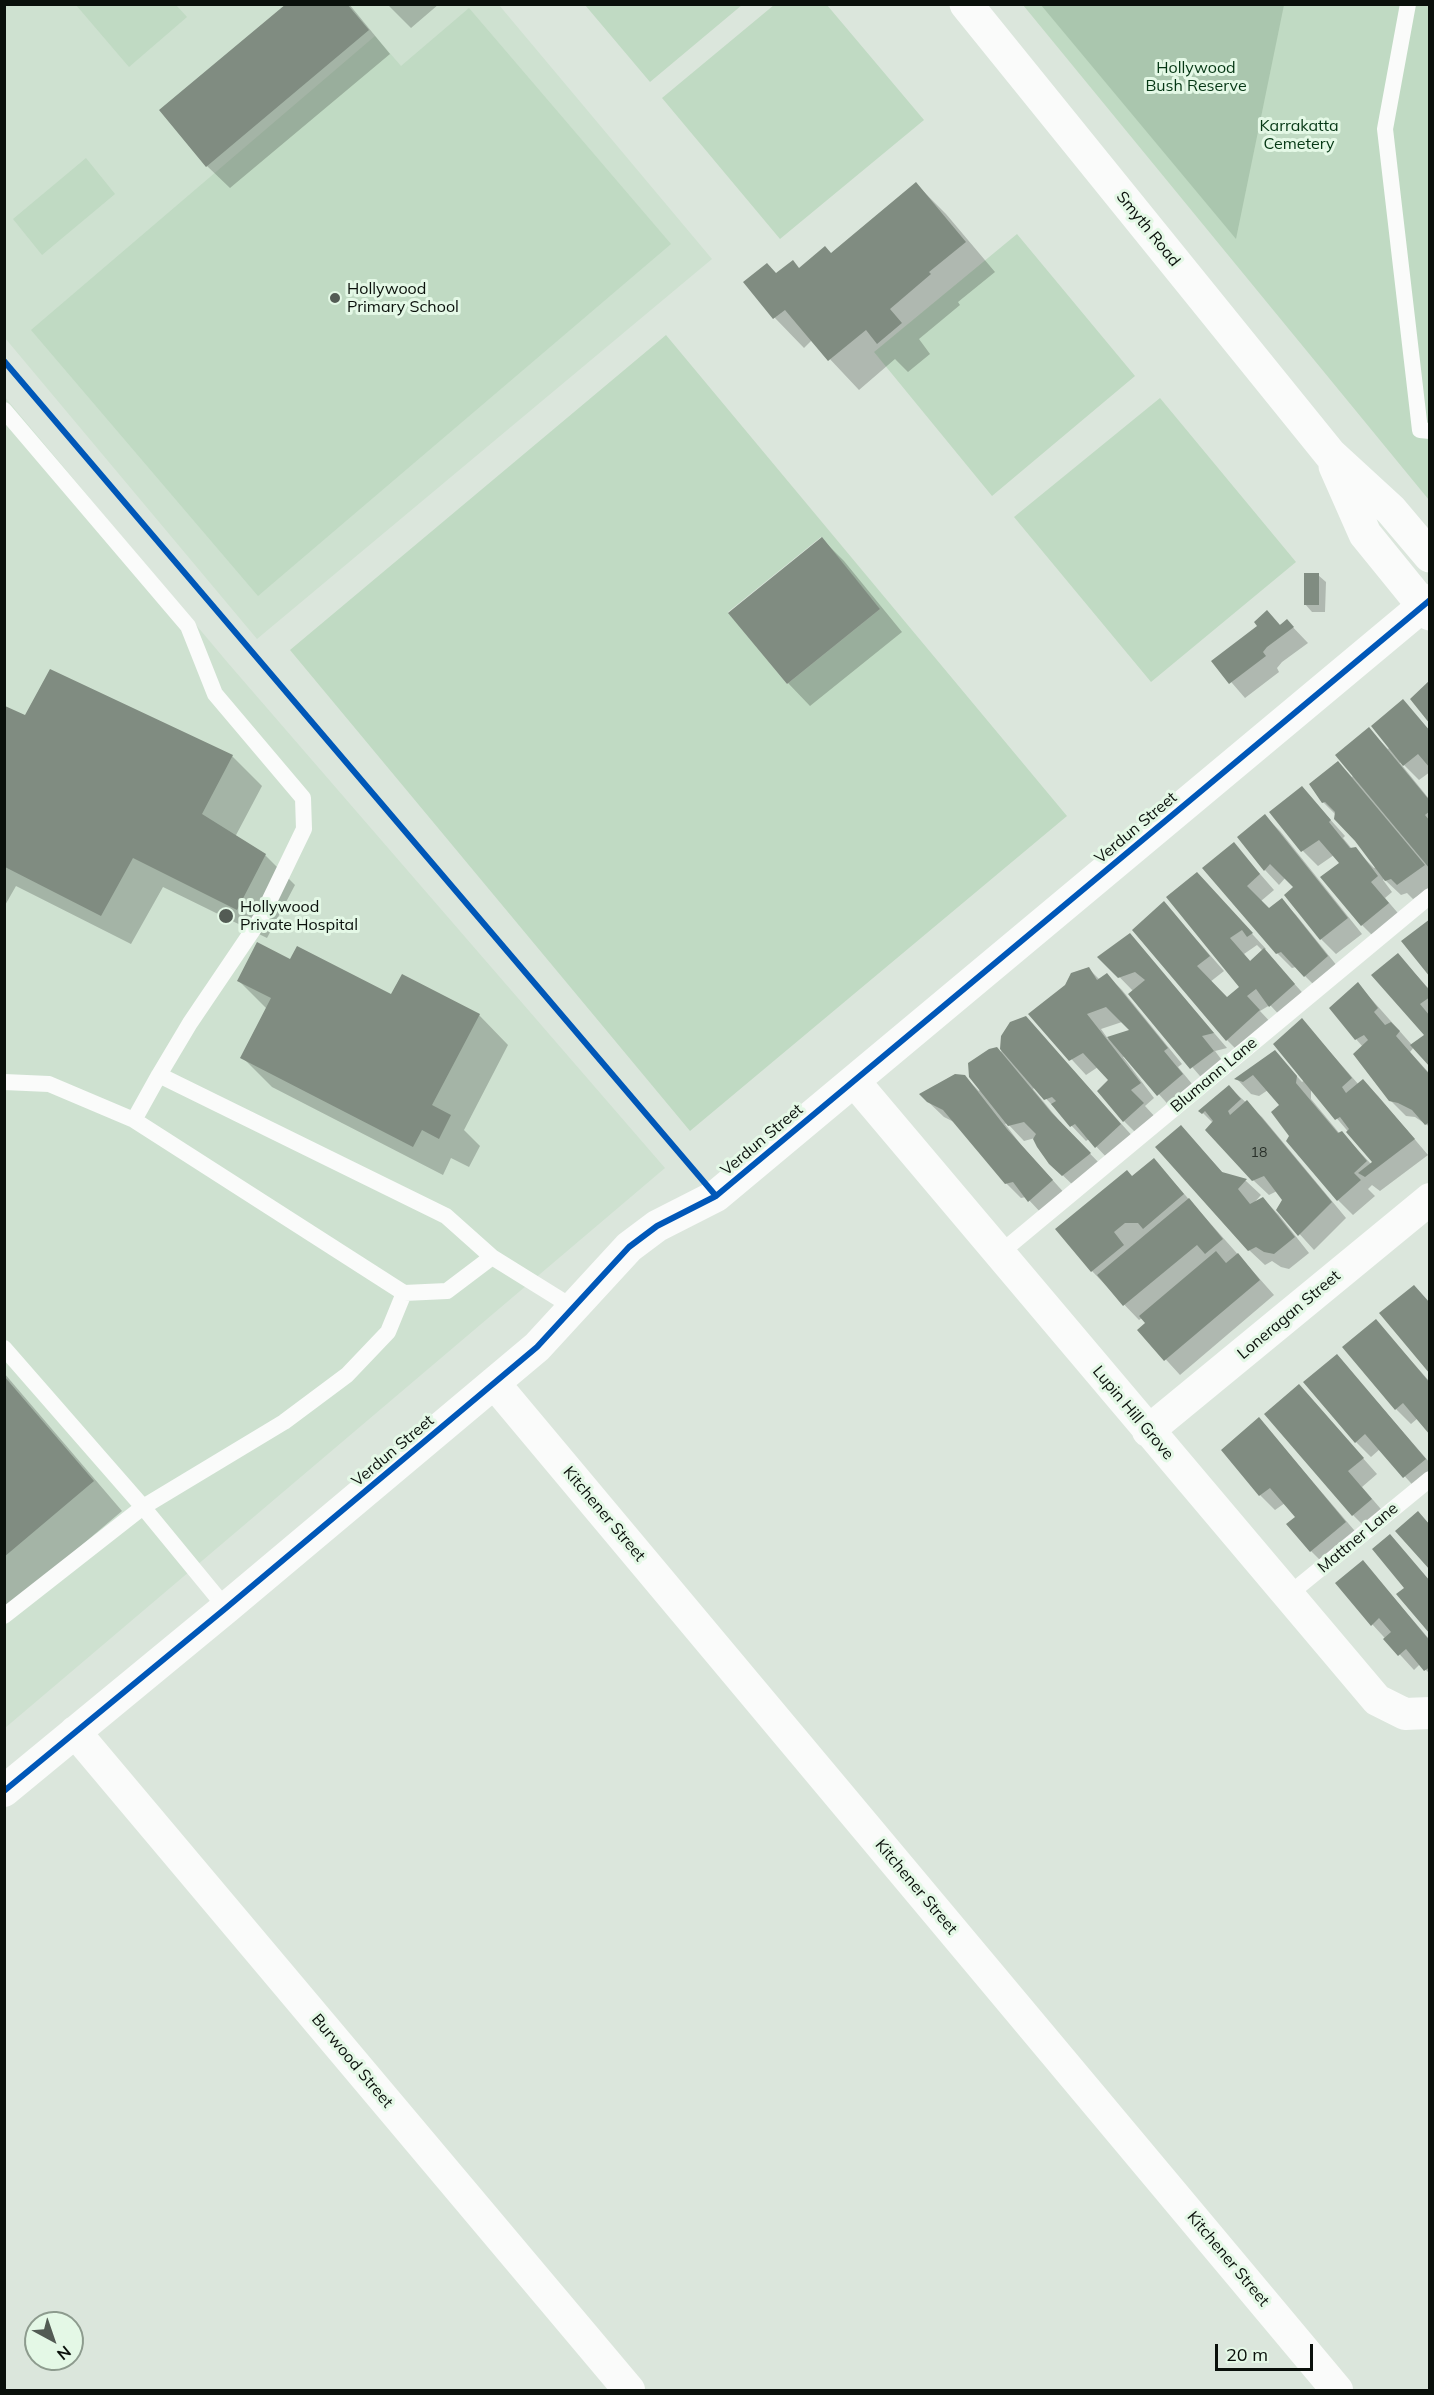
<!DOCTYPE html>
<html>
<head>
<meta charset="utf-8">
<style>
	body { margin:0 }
	#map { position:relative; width:1434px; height:2395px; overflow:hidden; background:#dbe6dc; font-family:Mulish,sans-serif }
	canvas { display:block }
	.frame { position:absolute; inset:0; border:6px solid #0a100b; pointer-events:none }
	.north { position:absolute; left:24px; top:2311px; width:60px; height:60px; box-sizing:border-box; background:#e4f8e6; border:2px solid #8d9b8e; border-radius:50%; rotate:140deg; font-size:16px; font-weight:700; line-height:24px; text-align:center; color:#0a100b }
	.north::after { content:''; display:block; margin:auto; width:21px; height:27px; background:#535b54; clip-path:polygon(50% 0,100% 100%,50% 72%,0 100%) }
	.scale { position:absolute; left:1215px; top:2344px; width:98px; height:27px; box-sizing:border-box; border:3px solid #0a100b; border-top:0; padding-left:8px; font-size:18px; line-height:21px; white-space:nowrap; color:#0a100b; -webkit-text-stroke:4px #e4f8e6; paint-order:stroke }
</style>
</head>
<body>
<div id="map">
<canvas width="1434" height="2395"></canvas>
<div class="frame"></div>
<div class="north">N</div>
<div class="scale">20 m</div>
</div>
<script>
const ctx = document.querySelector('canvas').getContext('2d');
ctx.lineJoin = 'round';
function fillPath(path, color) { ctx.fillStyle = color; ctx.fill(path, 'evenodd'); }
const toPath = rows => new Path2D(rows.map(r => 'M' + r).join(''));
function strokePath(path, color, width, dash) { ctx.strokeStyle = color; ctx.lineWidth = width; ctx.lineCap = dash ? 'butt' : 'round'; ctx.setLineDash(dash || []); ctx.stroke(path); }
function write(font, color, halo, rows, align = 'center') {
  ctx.font = font + ' Mulish,sans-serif'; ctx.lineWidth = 6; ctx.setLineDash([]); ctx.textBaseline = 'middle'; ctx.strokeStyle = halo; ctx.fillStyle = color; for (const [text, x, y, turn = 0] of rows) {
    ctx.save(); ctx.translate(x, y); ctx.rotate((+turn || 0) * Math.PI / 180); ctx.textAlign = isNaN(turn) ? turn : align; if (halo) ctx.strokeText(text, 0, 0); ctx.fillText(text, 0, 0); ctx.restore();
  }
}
const built = toPath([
	[4,5,499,5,712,259,257,639,5,338],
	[4,396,228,663,665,1168,5,1728]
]);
const green = toPath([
	[76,5,176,5,187,17,129,67],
	[585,5,742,5,650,82],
	[774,5,827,5,924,120,780,239,662,98],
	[1023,5,1429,5,1429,500],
	[469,8,671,244,258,596,31,330,375,36,401,66],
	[86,158,115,194,42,255,13,219],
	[1017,234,1135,376,992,496,874,352],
	[666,335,1067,816,690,1131,290,650],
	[821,537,880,609,787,684,728,612],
	[1160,398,1296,562,1151,682,1014,517]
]);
const forest = toPath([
	[1041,5,1284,5,1236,239]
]);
const shadow = toPath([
	[288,4,349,4,390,54,230,188,207,166],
	[387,4,439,4,411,28],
	[916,184,946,214,995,272,958,302,960,305,919,339,930,354,908,372,895,359,859,390,812,340,804,348,775,318,745,283,800,269,832,254],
	[822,539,844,561,902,632,810,706,788,683,730,613],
	[1318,575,1326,582,1325,612,1312,612,1305,604],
	[1287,621,1308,643,1282,662,1277,668,1279,672,1245,698,1213,661],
	[1403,701,1430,731,1430,772,1419,780,1401,762,1400,763,1430,800,1430,888,1413,899,1407,893,1401,895,1384,879,1383,880,1392,892,1385,898,1403,919,1377,940,1362,925,1341,864,1334,855,1318,866,1303,851,1302,788,1345,836,1343,838,1352,849,1355,849,1374,868,1376,867,1336,815,1323,802,1338,763,1352,777,1354,775,1368,729,1388,749,1390,747],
	[4,707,26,717,232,756,262,786,235,837,265,855,295,885,267,938,163,887,131,944,16,886,4,907],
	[1265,816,1280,831,1362,934,1336,954,1321,939,1286,895,1296,888,1286,877,1279,885,1265,870],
	[1234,844,1274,890,1261,901,1269,910,1281,900,1296,915,1342,972,1320,991,1296,967,1292,968,1277,953,1204,869],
	[1197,874,1266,949,1264,950,1309,1000,1285,1021,1270,1005,1260,1011,1274,1026,1242,1055,1227,1040,1164,903,1224,971,1210,982,1227,999,1241,987],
	[1257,945,1263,951,1251,962,1244,954],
	[1130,935,1227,1048,1215,1051,1227,1067,1206,1083,1130,995,1134,992,1100,957],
	[1398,955,1430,990,1430,1064,1414,1047,1410,1052,1430,1074,1430,1127,1415,1117,1406,1116,1390,1100,1363,1047,1356,1039,1358,984,1412,1045,1426,1036],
	[291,961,392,996,479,1015,508,1045,464,1130,480,1146,469,1167,451,1158,443,1175,272,1087,242,1057,267,1009,239,981],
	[1089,969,1100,980,1107,975,1122,990,1182,1064,1178,1067,1197,1090,1173,1110,1125,1056,1123,1057,1154,1098,1145,1106,1157,1119,1139,1136,1124,1121,1110,1080,1098,1067,1086,1075,1030,1014],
	[1122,1022,1131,1031,1108,1039,1101,1029],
	[1026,1018,1135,1139,1111,1162,1089,1139,1086,1141,1035,1087,1033,1089,1066,1129,1104,1168,1078,1190,1050,1163,1035,1138,1024,1141,1007,1123,1005,1124,1022,1146,1067,1196,1044,1216,1026,1197,1021,1198,1006,1183,956,1123,944,1117,921,1095,964,1076,979,1091,1001,1053,1003,1037],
	[1302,1020,1359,1085,1363,1081,1378,1096,1428,1155,1380,1191,1372,1185,1368,1189,1375,1196,1353,1215,1338,1200,1291,1136,1281,1105,1268,1090,1259,1096,1251,1094,1237,1079,1275,1052,1302,1082,1305,1080],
	[1311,1088,1374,1162,1371,1164,1342,1133,1340,1134,1311,1099],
	[1229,1087,1262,1117,1346,1218,1314,1250,1278,1210,1283,1200,1277,1191,1269,1195,1253,1180,1213,1123,1201,1111],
	[1181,1127,1224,1174,1246,1181,1261,1195,1253,1204,1263,1199,1278,1214,1309,1253,1289,1269,1281,1267,1272,1261,1265,1265,1249,1250],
	[1154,1160,1274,1295,1180,1375,1139,1330,1147,1324,1142,1318,1139,1320,1092,1271,1057,1229,1133,1178],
	[1376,1321,1430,1382,1430,1432,1418,1418,1411,1424,1396,1409,1344,1347],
	[1337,1356,1430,1463,1430,1483,1419,1492,1380,1449,1371,1457,1356,1442],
	[4,1373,122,1511,4,1611],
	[1299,1386,1377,1474,1362,1487,1386,1515,1368,1530,1353,1515],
	[1259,1419,1360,1537,1326,1566,1311,1551,1297,1518,1285,1503,1275,1510,1260,1495],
	[1363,1562,1430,1640,1430,1674,1420,1664,1414,1670,1372,1624]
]);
const building = toPath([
	[286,4,347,4,369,30,206,167,159,110],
	[916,182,966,242,929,272,931,274,890,309,902,323,877,344,866,330,828,361,785,310,773,319,743,282,767,263,776,273,793,260,799,268,825,246,831,253],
	[822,537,880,609,787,684,728,613],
	[1304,573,1319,573,1319,605,1304,605],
	[1267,610,1280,625,1287,619,1294,627,1267,647,1263,652,1266,656,1229,684,1211,661,1257,626,1254,622],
	[50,669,233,755,202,814,266,854,237,910,133,858,101,916,5,867,5,706,25,715],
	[1430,680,1430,724,1410,699],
	[1403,699,1430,731,1430,768,1418,754,1403,766,1371,726],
	[1369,727,1430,801,1430,811,1425,815,1430,821,1430,869,1335,755],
	[1338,761,1425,865,1397,885,1391,879,1385,881,1355,841,1334,819,1335,812,1325,802,1322,803,1309,784],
	[1302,786,1331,820,1329,822,1350,848,1356,847,1378,876,1371,882,1389,903,1361,926,1320,877,1339,863,1319,840,1301,852,1269,812],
	[1265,814,1348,918,1320,940,1284,895,1293,887,1270,864,1264,871,1237,837],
	[1234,842,1260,874,1247,886,1269,908,1282,898,1328,956,1304,977,1281,952,1276,954,1202,868],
	[1197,872,1253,933,1247,937,1242,930,1230,938,1250,961,1264,948,1295,984,1269,1007,1256,989,1247,996,1260,1010,1226,1041,1132,930,1164,901,1210,956,1197,966,1227,997,1239,987,1166,897],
	[1430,919,1430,977,1401,941],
	[1130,933,1214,1033,1202,1036,1214,1051,1190,1069,1128,994,1145,980,1135,972,1118,978,1097,957],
	[257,942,290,959,297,946,391,994,402,974,480,1014,432,1105,451,1115,439,1139,422,1130,413,1147,240,1058,271,998,237,981],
	[1398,953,1430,991,1430,997,1420,1004,1430,1016,1430,1067,1410,1045,1424,1035,1371,975],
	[1089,967,1097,980,1107,973,1168,1048,1164,1051,1183,1074,1157,1096,1107,1037,1129,1030,1106,1007,1087,1014,1141,1083,1131,1090,1144,1103,1123,1122,1097,1091,1108,1080,1083,1053,1069,1061,1028,1014,1065,985,1071,973],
	[1358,982,1378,1008,1374,1012,1385,1025,1391,1022,1400,1031,1396,1036,1430,1075,1430,1122,1425,1125,1412,1110,1398,1103,1389,1101,1353,1054,1368,1040,1364,1035,1355,1040,1329,1008],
	[1026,1016,1121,1124,1095,1148,1075,1124,1070,1127,1051,1104,1056,1101,1052,1097,1044,1100,1000,1049,1001,1036,1010,1022],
	[1302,1018,1352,1078,1342,1087,1346,1093,1363,1079,1415,1139,1365,1177,1358,1173,1372,1162,1346,1132,1349,1129,1340,1117,1335,1120,1273,1044],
	[997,1047,1051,1112,1091,1153,1062,1176,1049,1164,1037,1147,1033,1139,1036,1134,1024,1122,1008,1126,969,1077,968,1063,989,1049],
	[1275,1050,1297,1076,1296,1083,1338,1133,1342,1131,1367,1161,1354,1173,1361,1180,1337,1201,1286,1141,1289,1136,1271,1112,1279,1105,1253,1075,1243,1082,1234,1079],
	[955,1074,965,1075,1007,1129,1053,1180,1028,1202,1013,1182,1005,1184,943,1110,927,1102,919,1094],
	[1229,1085,1241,1099,1228,1111,1230,1115,1247,1100,1332,1202,1298,1236,1276,1210,1282,1200,1264,1176,1252,1181,1205,1130,1213,1121,1205,1111,1202,1114,1198,1111],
	[1181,1125,1222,1172,1247,1179,1238,1189,1250,1204,1263,1197,1295,1237,1274,1254,1264,1252,1256,1247,1248,1251,1155,1147],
	[1154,1158,1184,1194,1143,1229,1138,1223,1125,1223,1114,1232,1124,1245,1091,1272,1055,1229,1127,1170,1132,1176],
	[1189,1198,1223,1239,1205,1254,1197,1245,1123,1306,1097,1275],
	[1216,1251,1226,1263,1238,1253,1260,1280,1164,1361,1137,1330,1145,1323,1139,1316],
	[1414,1285,1430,1303,1430,1374,1379,1313],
	[1376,1319,1430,1383,1430,1435,1403,1403,1395,1410,1342,1347],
	[1337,1354,1426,1459,1403,1478,1365,1434,1355,1443,1303,1382],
	[4,1376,94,1481,4,1557],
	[1299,1384,1364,1458,1348,1471,1372,1499,1352,1516,1264,1414],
	[1259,1417,1346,1522,1310,1552,1286,1524,1295,1517,1270,1488,1259,1496,1221,1450],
	[1418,1511,1430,1525,1430,1570,1395,1531],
	[1390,1534,1430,1581,1430,1634,1396,1594,1404,1588,1372,1549],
	[1363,1560,1430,1641,1430,1667,1424,1671,1406,1649,1398,1656,1383,1639,1391,1632,1379,1618,1371,1626,1335,1583]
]);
const service = toPath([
	[1408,4,1385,129,1420,430,1430,431],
	[4,410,188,626,215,694,303,798,304,829,261,918,190,1023,159,1075],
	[4,1082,49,1084,134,1120],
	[999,1254,1430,896],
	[492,1257,447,1291,404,1293,134,1120,159,1075,446,1216,492,1257,574,1308],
	[4,1348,143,1507,226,1608],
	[1287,1596,1430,1479],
	[4,1616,143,1507,284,1422,347,1375,388,1332,404,1293]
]);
const minor = toPath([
	[854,1081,1377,1700,1405,1714,1430,1713],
	[494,1383,1337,2390],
	[1148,1431,1430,1199],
	[75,1732,629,2390],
	[4,1791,226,1608,537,1347,629,1247,657,1226,716,1196,1430,600]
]);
const secondary = toPath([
	[966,4,1330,454,1391,510,1430,556],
	[1335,466,1365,534,1430,614]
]);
const cycleway = toPath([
	[4,361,716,1196],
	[4,1791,226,1608,537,1347,629,1247,657,1226,716,1196,1430,600]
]);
const markers = [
	[335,298,6,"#535b54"],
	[226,916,8,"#535b54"]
];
const numberNames = [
	["18",1259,1153]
];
const parkNames = [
	["Hollywood",1196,68],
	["Bush Reserve",1196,86],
	["Karrakatta",1299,126],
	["Cemetery",1299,144]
];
const streetNames = [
	["Smyth Road",1148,229,51],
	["Verdun Street",1136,828,-40],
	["Blumann Lane",1214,1075,-40],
	["Verdun Street",762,1140,-40],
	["Loneragan Street",1289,1315,-40],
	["Lupin Hill Grove",1133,1413,50],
	["Verdun Street",393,1451,-40],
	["Kitchener Street",604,1514,50],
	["Mattner Lane",1358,1538,-40],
	["Kitchener Street",916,1887,50],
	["Burwood Street",352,2061,50],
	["Kitchener Street",1228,2259,50]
];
const poiNames = [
	["Hollywood",347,289],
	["Primary School",347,307],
	["Hollywood",240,907],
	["Private Hospital",240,925]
];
fillPath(built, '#cee1d0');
fillPath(green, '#c0dac3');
fillPath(forest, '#aac6ae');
fillPath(shadow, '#0003');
fillPath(building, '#808c81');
strokePath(service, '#fafbfa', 16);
strokePath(minor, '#fafbfa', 32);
strokePath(secondary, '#fafbfa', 33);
strokePath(cycleway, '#0057b8', 6);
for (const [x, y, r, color] of markers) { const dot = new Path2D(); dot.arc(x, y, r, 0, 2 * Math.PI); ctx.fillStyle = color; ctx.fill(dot); strokePath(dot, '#e4f8e6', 2); }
write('14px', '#282f28', null, numberNames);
write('16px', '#053714', '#e4f8e6', parkNames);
write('16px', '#0a100b', '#e4f8e6', streetNames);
write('16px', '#0a100b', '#e4f8e6', poiNames, 'left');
</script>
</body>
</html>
